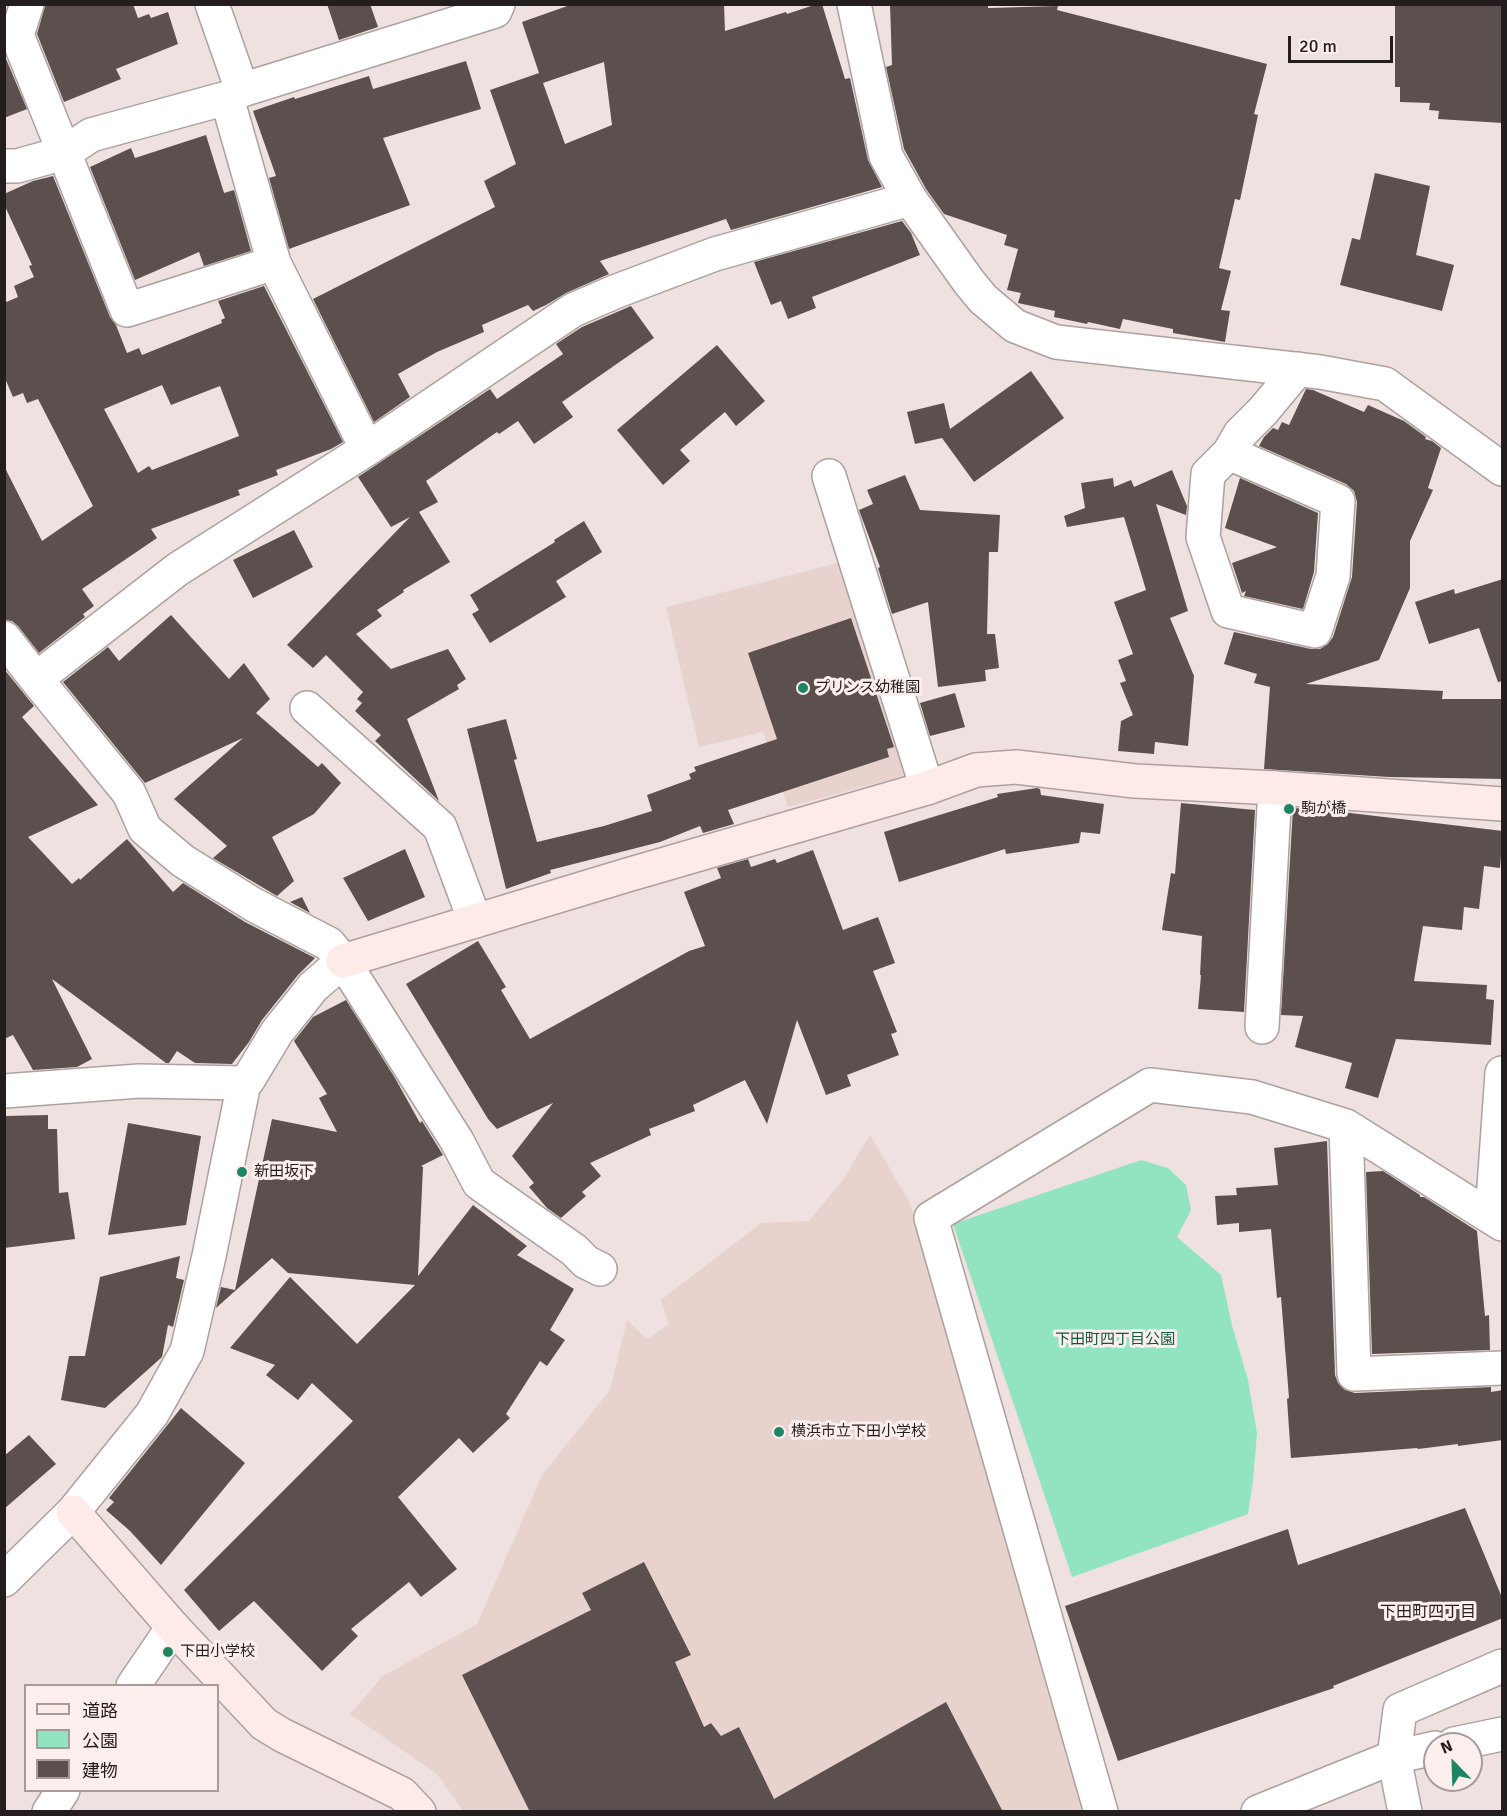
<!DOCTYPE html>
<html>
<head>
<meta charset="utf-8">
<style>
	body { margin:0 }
	#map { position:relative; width:1507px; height:1816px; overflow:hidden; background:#efe1df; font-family:Signika,"Noto Sans JP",sans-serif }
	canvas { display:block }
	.frame { position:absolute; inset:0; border:6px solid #231e1d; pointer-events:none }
	.legend { position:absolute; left:24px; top:1684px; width:195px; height:108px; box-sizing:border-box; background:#fceeec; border:2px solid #a59b99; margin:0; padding:8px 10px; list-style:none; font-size:18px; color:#231e1d }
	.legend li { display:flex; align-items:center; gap:12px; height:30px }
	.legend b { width:30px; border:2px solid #a59b99 }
	.north { position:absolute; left:1423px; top:1732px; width:60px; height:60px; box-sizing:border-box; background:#fceeec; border:2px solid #a59b99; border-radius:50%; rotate:337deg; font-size:16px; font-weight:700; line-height:24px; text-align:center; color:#231e1d }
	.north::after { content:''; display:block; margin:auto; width:21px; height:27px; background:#1c8561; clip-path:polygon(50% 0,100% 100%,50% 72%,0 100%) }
	.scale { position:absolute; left:1288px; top:36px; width:105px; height:27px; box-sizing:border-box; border:3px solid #231e1d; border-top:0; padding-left:8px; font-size:18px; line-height:21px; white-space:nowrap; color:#231e1d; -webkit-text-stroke:4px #fceeec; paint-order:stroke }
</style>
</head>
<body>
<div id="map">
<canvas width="1507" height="1816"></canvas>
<div class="frame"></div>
<ul class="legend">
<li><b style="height:8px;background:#feebe9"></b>道路</li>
<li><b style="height:16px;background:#92e4c0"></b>公園</li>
<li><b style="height:16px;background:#5c504f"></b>建物</li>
</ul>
<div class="north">N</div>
<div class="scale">20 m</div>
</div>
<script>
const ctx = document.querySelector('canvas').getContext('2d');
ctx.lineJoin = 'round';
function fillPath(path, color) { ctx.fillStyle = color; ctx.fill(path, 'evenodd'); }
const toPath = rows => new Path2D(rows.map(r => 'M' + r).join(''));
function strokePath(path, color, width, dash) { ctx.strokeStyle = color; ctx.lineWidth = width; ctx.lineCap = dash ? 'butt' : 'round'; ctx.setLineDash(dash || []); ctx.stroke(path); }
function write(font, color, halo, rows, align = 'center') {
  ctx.font = font + ' Signika,"Noto Sans JP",sans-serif'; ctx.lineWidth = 6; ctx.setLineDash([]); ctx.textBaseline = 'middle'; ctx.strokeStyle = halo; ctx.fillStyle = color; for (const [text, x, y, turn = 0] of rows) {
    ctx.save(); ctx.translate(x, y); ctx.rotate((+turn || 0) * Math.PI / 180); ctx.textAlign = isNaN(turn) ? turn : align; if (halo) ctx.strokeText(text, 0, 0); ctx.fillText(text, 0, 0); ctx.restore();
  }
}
const built = toPath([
	[842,562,911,774,788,807,763,732,699,747,666,607],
	[870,1135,910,1203,1099,1803,1097,1811,463,1811,437,1774,350,1714,383,1676,477,1624,542,1475,610,1390,627,1320,647,1339,669,1324,661,1300,761,1223,809,1221,842,1181]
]);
const green = toPath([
	[1141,1160,1168,1168,1186,1185,1191,1210,1177,1237,1221,1275,1232,1325,1248,1380,1257,1433,1253,1481,1248,1514,1072,1577,953,1224]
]);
const building = toPath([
	[48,4,133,4,138,18,149,14,151,18,168,12,178,44,116,69,121,79,64,102,37,34,45,6],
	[327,4,370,4,378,27,339,40],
	[573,4,724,4,725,31,786,12,787,14,817,4,822,4,845,79,850,78,868,160,882,187,731,230,726,219,600,261,609,274,566,293,546,305,533,311,528,305,482,325,484,332,437,352,398,374,410,397,374,422,313,299,495,207,484,181,516,164,490,90,539,73,522,22],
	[604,62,612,125,565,144,543,83],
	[890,4,988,4,988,8,1058,6,1057,10,1267,64,1254,114,1258,115,1240,200,1235,199,1219,268,1231,271,1221,310,1230,311,1225,342,1173,333,1173,329,1123,319,1120,329,1088,322,1087,324,1054,317,1055,311,1018,303,1021,293,1007,290,1018,249,1004,245,1007,235,944,214,926,189,904,149,886,67,892,65],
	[1395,4,1503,4,1503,123,1438,119,1439,111,1429,110,1430,103,1400,102,1400,87,1395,87],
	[4,54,27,109,4,118],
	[466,61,481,109,383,138,410,205,289,249,269,178,276,176,253,111,294,97,295,99,369,76,373,89],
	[206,135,224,193,234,190,251,251,204,266,199,252,135,280,90,167,131,148,135,158],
	[1375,173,1430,186,1416,255,1454,265,1442,311,1340,285,1352,238,1360,240],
	[53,176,110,317,116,325,127,353,139,348,142,355,222,323,221,320,225,318,218,301,264,286,343,442,331,449,276,470,278,475,238,490,240,495,151,529,157,538,82,589,94,606,83,614,85,617,39,653,18,626,12,621,4,620,4,466,42,541,93,506,38,399,27,403,23,393,13,397,4,376,4,303,18,297,14,286,34,277,29,266,32,265,4,204,4,194,33,181],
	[162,385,171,405,220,386,239,436,152,470,149,466,138,473,104,409],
	[902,221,911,233,920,255,812,297,816,308,788,319,781,301,771,305,754,262],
	[631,306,654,338,562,402,573,417,534,444,518,421,499,434,497,432,426,481,438,502,419,512,450,562,403,590,404,592,377,610,382,616,356,634,391,669,448,649,466,679,457,685,459,689,407,719,439,801,375,741,381,735,355,711,362,703,357,699,363,692,326,655,313,668,287,645,410,517,391,527,358,477,490,389,497,399,563,354,556,344,582,327],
	[717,345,765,401,736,426,725,412,680,450,690,461,663,485,617,430],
	[1031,371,1064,418,974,482,942,438,915,444,907,412,944,403,950,429],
	[1306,389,1313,390,1364,412,1368,405,1404,421,1426,437,1425,439,1432,441,1441,448,1428,488,1433,490,1410,541,1410,588,1379,660,1306,684,1443,691,1442,699,1503,699,1503,779,1389,777,1264,769,1270,687,1254,683,1257,674,1224,664,1234,632,1311,649,1320,649,1328,644,1333,637,1352,577,1357,502,1354,491,1346,484,1259,446,1264,437,1273,428,1278,430,1282,422,1289,425],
	[1172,470,1187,506,1186,515,1156,504,1188,611,1170,618,1194,676,1188,746,1155,742,1154,754,1118,751,1121,721,1133,715,1120,683,1126,681,1118,660,1133,654,1114,602,1146,590,1124,517,1067,527,1064,516,1085,508,1081,483,1113,478,1114,487,1131,480,1134,487],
	[905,475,920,510,1000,515,998,552,989,552,987,634,995,634,999,668,985,670,986,681,938,687,928,602,892,614,878,568,880,567,859,510,873,504,867,490],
	[1240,478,1318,513,1314,572,1303,609,1244,596,1246,591,1242,593,1232,563,1277,547,1225,528],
	[584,521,602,552,556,581,566,597,490,643,472,614,479,610,470,595,555,542,554,540],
	[294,530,313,567,253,598,233,560],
	[1503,579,1503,681,1498,682,1479,628,1429,644,1415,602,1454,589,1455,594],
	[171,615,229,679,244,663,270,699,256,713,318,767,322,763,341,783,314,814,272,837,294,881,277,896,213,858,227,846,174,799,243,738,145,783,63,682,108,647,119,661],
	[851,618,894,747,887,749,889,757,728,810,734,824,703,833,700,826,660,842,550,870,551,873,506,889,467,729,506,719,517,759,514,760,537,842,604,826,652,811,647,795,691,779,689,774,696,771,694,767,777,739,748,653],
	[4,669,34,706,22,717,98,805,28,837,72,884,79,878,80,880,127,839,173,892,183,883,245,922,315,958,298,975,262,1020,249,1042,232,1064,195,1063,177,1051,169,1063,166,1063,52,979,92,1059,77,1067,33,1070,13,1035,4,1039],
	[955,693,965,727,930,736,920,703],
	[1037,788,1040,789,1041,795,1104,804,1100,834,1081,832,1079,843,1006,854,1005,849,899,882,884,832,998,797,997,794],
	[1181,803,1255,810,1244,1012,1198,1009,1201,975,1200,975,1202,936,1162,930,1171,873,1175,874],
	[1293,808,1333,811,1503,831,1500,868,1484,866,1479,909,1464,907,1462,930,1423,926,1414,981,1487,985,1486,999,1494,1000,1491,1045,1396,1039,1378,1098,1345,1088,1352,1063,1295,1047,1303,1016,1281,1015],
	[405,849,425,897,368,921,343,878],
	[813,850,843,930,878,917,895,963,873,971,897,1032,891,1034,899,1055,847,1075,851,1086,826,1095,797,1020,767,1124,745,1080,693,1105,695,1111,649,1129,651,1135,590,1163,601,1176,582,1192,586,1196,561,1218,547,1208,529,1187,534,1183,512,1156,553,1103,497,1129,488,1119,406,984,478,941,506,987,501,990,530,1039,689,951,705,946,684,892,721,878,717,868,748,859,751,867,775,859,777,863],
	[302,897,310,913,290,902],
	[346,1000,395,1078,420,1123,422,1121,443,1155,421,1166,423,1167,418,1276,473,1205,527,1246,517,1255,574,1289,550,1330,565,1340,547,1366,540,1361,506,1414,510,1418,473,1453,459,1438,398,1497,457,1569,421,1597,409,1582,351,1629,358,1636,322,1671,254,1601,219,1631,184,1590,353,1421,312,1383,298,1400,266,1375,275,1365,230,1348,290,1277,357,1344,415,1285,288,1273,272,1258,216,1308,221,1287,235,1290,272,1119,337,1132,319,1098,327,1094,294,1041,313,1017],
	[48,1115,48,1129,57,1129,59,1193,68,1192,75,1239,4,1248,4,1116],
	[128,1123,201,1136,186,1225,108,1235],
	[1327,1141,1335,1375,1338,1383,1345,1390,1355,1393,1491,1387,1491,1392,1503,1390,1503,1440,1458,1446,1458,1444,1418,1449,1417,1448,1291,1458,1287,1399,1289,1398,1281,1297,1277,1298,1271,1229,1239,1232,1239,1223,1217,1225,1215,1196,1237,1195,1236,1188,1278,1185,1274,1148],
	[1383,1171,1420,1195,1420,1197,1424,1197,1477,1231,1485,1316,1489,1315,1490,1350,1372,1354,1366,1172],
	[180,1256,176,1278,184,1280,173,1327,168,1325,162,1357,105,1408,61,1400,69,1356,85,1356,100,1277],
	[181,1408,245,1463,161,1565,130,1531,106,1510,114,1502,109,1498],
	[29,1435,56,1464,4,1509,4,1456],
	[1465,1508,1503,1600,1503,1618,1333,1686,1334,1688,1118,1761,1065,1606,1288,1529,1298,1565],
	[644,1562,691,1655,675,1662,704,1727,711,1723,721,1736,739,1727,774,1799,946,1702,1003,1812,530,1812,462,1675,591,1610,582,1593]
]);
const street = toPath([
	[27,4,17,35,127,310,274,263,227,98],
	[212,4,242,90],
	[854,4,886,156,910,199,969,282,983,299,1015,326,1056,342,1320,372,1385,384,1502,469],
	[4,166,17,166,64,153,91,135,227,98,242,90,495,11,498,4],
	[274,263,367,449],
	[1229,453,1338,501,1333,576,1315,631,1228,611,1203,537,1208,474,1229,453,1240,434,1263,411,1298,369],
	[829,476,927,788],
	[4,638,36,679,129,793,145,829,183,861,254,905,329,944,343,961,457,1141,479,1183,574,1250,586,1262,600,1269],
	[36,679,178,569,367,449,573,310,617,291,715,254,910,199],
	[307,708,440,827,475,921],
	[1262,1027,1275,788],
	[1502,1073,1493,1201,1502,1214],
	[4,1091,139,1081,244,1083],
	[1346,1126,1354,1374,1502,1368],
	[4,1580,73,1512,152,1414,187,1351,209,1256,244,1083,248,1080,277,1032,313,987,343,961],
	[133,1686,173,1627],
	[1454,1744,1502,1734],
	[49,1812,63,1790],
	[1101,1812,931,1218,1150,1085,1252,1097,1346,1126,1502,1224],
	[1258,1812,1394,1757,1435,1748],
	[1405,1812,1394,1757,1400,1710,1502,1666]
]);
const secondary = toPath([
	[343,961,624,876,927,788,976,770,1016,767,1135,781,1275,788,1502,804],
	[73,1512,173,1627,264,1724,282,1735,402,1794,419,1812]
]);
const markers = [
	[803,688,6,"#1c8561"],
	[1289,809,6,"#1c8561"],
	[242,1172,6,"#1c8561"],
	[779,1432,6,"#1c8561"],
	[168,1652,6,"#1c8561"]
];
const poiNames = [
	["プリンス幼稚園",815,688],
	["駒が橋",1301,809],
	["新田坂下",254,1172],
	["横浜市立下田小学校",791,1432],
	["下田小学校",180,1652]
];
const parkNames = [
	["下田町四丁目公園",1115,1340]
];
const neighbourhoodNames = [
	["下田町四丁目",1428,1613]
];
fillPath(built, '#e8d2ce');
fillPath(green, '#92e4c0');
fillPath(building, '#5c504f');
strokePath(street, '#ada09e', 36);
strokePath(secondary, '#ada09e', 36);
strokePath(street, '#fff', 33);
strokePath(secondary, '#feebe9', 33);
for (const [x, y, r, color] of markers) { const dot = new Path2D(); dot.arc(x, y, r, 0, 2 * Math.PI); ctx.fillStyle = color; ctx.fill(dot); strokePath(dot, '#fceeec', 2); }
write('15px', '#231e1d', '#fceeec', poiNames, 'left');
write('15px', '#0d5a40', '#fceeec', parkNames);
write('16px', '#231e1d', '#fceeec', neighbourhoodNames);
</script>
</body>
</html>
